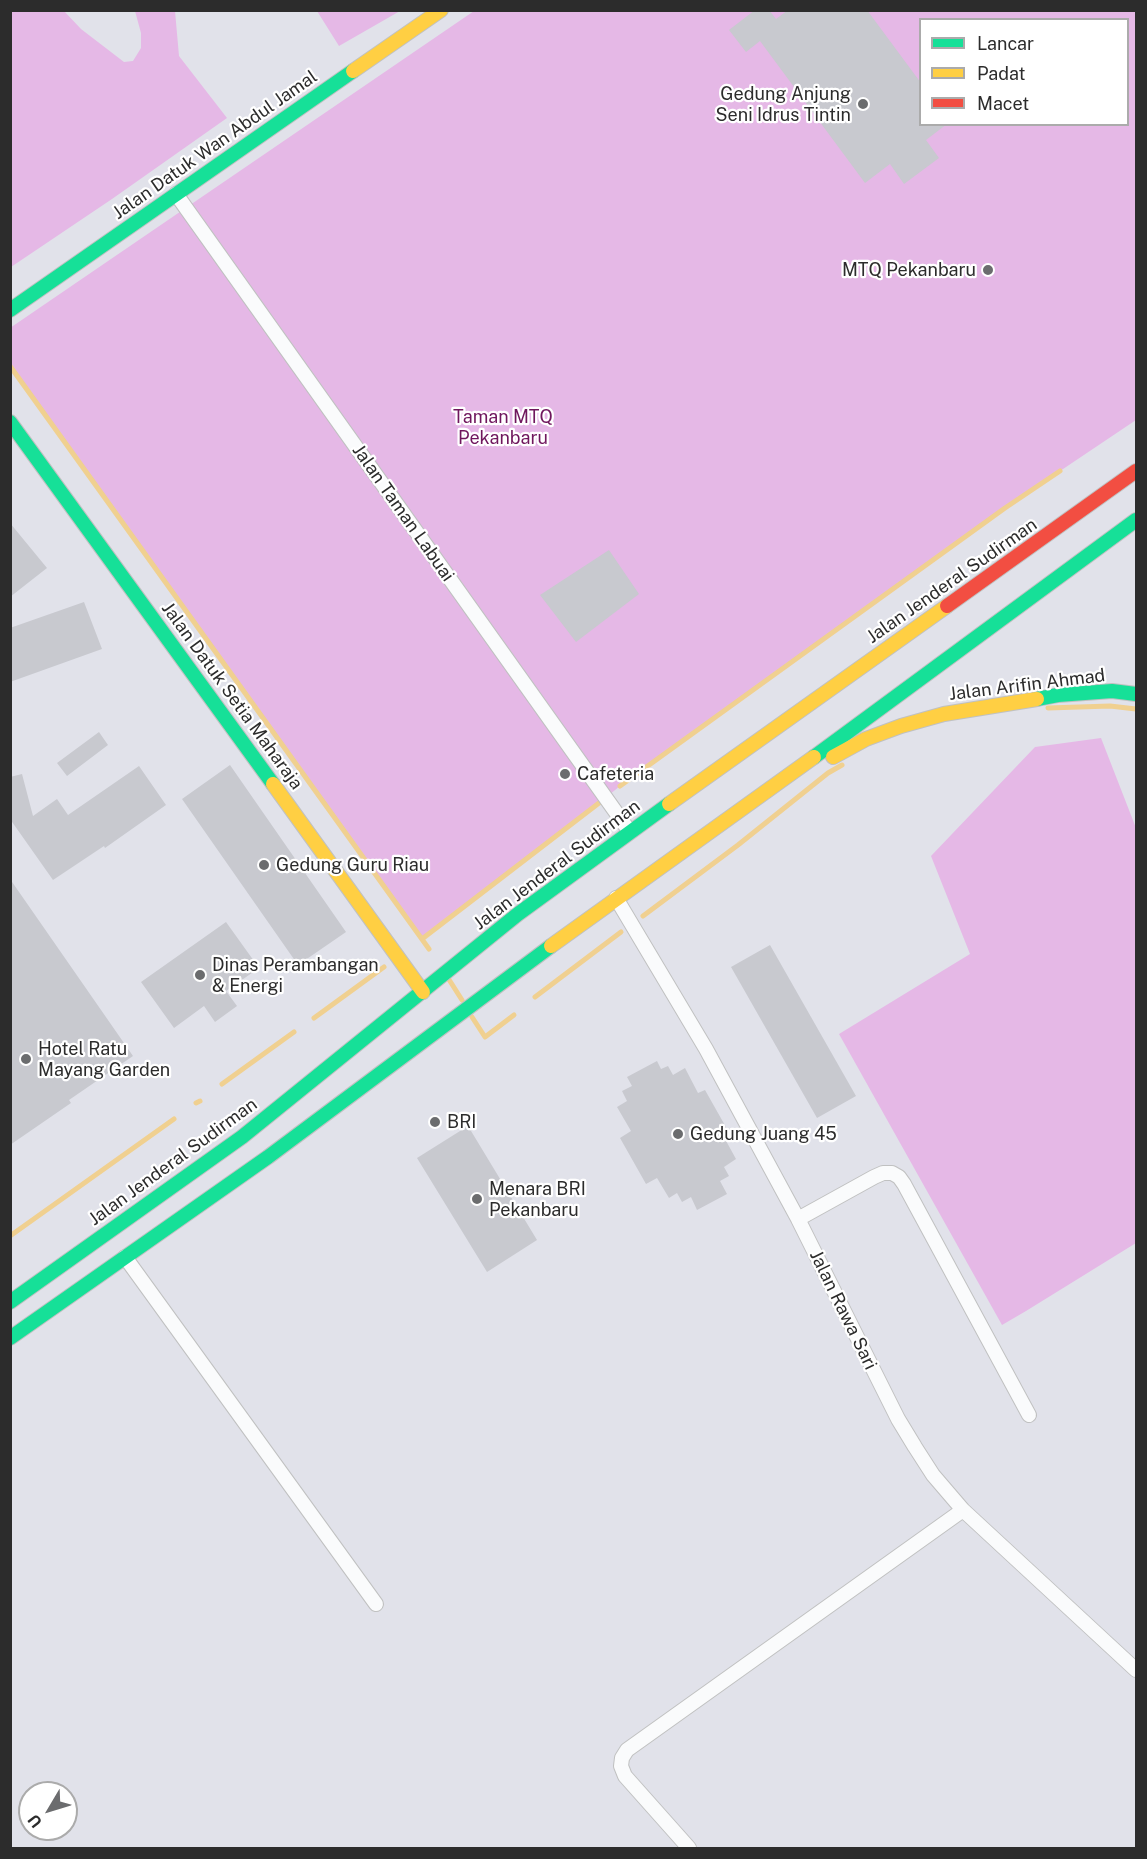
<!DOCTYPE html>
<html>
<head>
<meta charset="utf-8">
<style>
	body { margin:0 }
	#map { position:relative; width:1147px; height:1859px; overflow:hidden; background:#e1e2ea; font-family:"Public Sans",sans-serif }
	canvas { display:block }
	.frame { position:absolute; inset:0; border:12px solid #2c2c2c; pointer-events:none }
	.legend { position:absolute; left:919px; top:18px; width:210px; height:108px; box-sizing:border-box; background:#fff; border:2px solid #ababab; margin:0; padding:8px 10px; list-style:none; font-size:18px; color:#2c2c2c }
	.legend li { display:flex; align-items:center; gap:12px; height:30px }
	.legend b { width:30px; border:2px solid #ababab }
	.north { position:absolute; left:18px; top:1781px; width:60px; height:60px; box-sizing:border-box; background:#fff; border:2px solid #ababab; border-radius:50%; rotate:232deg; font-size:16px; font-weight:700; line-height:24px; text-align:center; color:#2c2c2c }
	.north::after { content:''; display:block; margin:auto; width:21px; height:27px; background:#6b6c6e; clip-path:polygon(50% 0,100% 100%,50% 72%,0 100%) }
</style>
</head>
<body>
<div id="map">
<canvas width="1147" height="1859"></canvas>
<div class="frame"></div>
<ul class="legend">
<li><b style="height:8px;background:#16e098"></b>Lancar</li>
<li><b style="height:8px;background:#ffcf43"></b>Padat</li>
<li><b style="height:8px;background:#f24e42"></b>Macet</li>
</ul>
<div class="north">U</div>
</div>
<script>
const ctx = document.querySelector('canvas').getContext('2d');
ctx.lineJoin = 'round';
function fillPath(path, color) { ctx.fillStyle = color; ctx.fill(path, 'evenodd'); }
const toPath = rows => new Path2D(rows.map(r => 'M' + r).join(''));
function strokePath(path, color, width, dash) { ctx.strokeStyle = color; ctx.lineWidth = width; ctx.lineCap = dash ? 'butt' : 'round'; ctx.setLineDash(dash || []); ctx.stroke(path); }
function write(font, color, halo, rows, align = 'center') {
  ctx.font = font + ' "Public Sans",sans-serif'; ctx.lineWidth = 4.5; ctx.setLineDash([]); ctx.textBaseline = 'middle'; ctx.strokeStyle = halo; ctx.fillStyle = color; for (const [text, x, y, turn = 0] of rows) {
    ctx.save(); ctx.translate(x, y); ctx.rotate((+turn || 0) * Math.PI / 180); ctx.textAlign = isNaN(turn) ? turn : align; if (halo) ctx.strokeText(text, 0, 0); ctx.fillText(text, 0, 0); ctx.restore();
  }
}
const green = toPath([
	[11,10,64,11,81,29,124,62,133,61,141,48,141,33,135,11,175,11,179,56,227,118,112,199,11,267],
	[317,11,400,11,339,46],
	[474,11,1136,11,1136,420,1005,508,625,782,563,832,422,939,11,366,10,328],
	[920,20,1128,20,1128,124,920,124],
	[1101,738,1136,828,1136,1243,1026,1311,1002,1325,839,1034,970,954,931,856,1035,747]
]);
const stream = toPath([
	[10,366,429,949],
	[1048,708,1110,706,1136,709],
	[620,786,1005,508,1060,471],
	[643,916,738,845,828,773,842,765],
	[422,939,599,803],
	[448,978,462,1000],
	[535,997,621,932],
	[472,1017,485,1037,514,1015],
	[314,1018,384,967],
	[222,1084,294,1032],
	[196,1103,200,1101],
	[10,1236,174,1119]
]);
const building = toPath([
	[755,10,769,10,776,19,788,10,867,10,921,83,921,124,947,124,926,140,939,158,904,184,890,164,865,183,760,41,746,52,729,30],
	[10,523,47,568,10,597],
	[609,550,639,594,576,642,540,595],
	[84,602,102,649,10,682,10,628],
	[99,732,108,745,67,776,57,763],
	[230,765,346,932,298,965,182,799],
	[139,766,166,805,105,848,104,846,53,880,10,819,10,777,22,774,33,816,57,799,68,815],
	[10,879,133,1056,69,1100,71,1103,10,1145],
	[226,922,259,968,226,991,237,1006,215,1022,204,1006,174,1028,141,982],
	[770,945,856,1096,817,1118,731,967],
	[657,1061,661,1069,668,1066,673,1075,685,1068,698,1093,705,1090,731,1136,725,1139,736,1159,724,1167,729,1176,720,1181,727,1194,697,1210,691,1197,682,1202,677,1193,669,1198,657,1178,646,1184,620,1138,631,1131,617,1107,627,1101,622,1091,632,1086,627,1077],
	[468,1126,537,1240,487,1272,417,1158]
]);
const street = toPath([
	[176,194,630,832],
	[616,898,706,1049,798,1219,898,1419,915,1447,933,1475,963,1510,1136,1670],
	[798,1219,874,1177,883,1173,892,1173,899,1177,904,1184,1029,1415],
	[125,1257,376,1604],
	[689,1848,625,1776,621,1766,622,1758,627,1750,963,1510]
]);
const fast = toPath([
	[10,310,353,71],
	[10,422,273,784],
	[1037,699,1058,695,1112,691,1136,694],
	[814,757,1136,520],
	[10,1302,242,1137,518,914,669,804],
	[10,1338,268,1157,551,946]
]);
const slow = toPath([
	[353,71,441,10],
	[833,757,866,739,901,726,944,714,1037,699],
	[273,784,423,992],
	[669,804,947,606],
	[551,946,814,757]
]);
const jam = toPath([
	[947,606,1136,471]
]);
const markers = [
	[863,104,6,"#6b6c6e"],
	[988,270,6,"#6b6c6e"],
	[565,774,6,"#6b6c6e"],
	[264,865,6,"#6b6c6e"],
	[200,975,6,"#6b6c6e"],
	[26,1059,6,"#6b6c6e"],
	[435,1122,6,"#6b6c6e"],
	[678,1134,6,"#6b6c6e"],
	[477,1199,6,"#6b6c6e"]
];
const poiNames = [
	["Gedung Anjung",851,94,"right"],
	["Seni Idrus Tintin",851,115,"right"],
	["MTQ Pekanbaru",976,270,"right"],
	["Cafeteria",577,774],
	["Gedung Guru Riau",276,865],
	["Dinas Perambangan",212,965],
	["& Energi",212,986],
	["Hotel Ratu",38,1049],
	["Mayang Garden",38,1070],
	["BRI",447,1122],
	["Gedung Juang 45",690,1134],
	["Menara BRI",489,1189],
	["Pekanbaru",489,1210]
];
const streetNames = [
	["Jalan Datuk Wan Abdul Jamal",215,145,-35],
	["Jalan Taman Labuai",403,513,55],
	["Jalan Jenderal Sudirman",952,581,-35],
	["Jalan Arifin Ahmad",1027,685,-7],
	["Jalan Datuk Setia Maharaja",232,696,54],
	["Jalan Jenderal Sudirman",557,865,-37],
	["Jalan Jenderal Sudirman",173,1162,-36],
	["Jalan Rawa Sari",843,1310,64]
];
const parkNames = [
	["Taman MTQ",503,417],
	["Pekanbaru",503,438]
];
fillPath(green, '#e5b8e6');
strokePath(stream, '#f0d090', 5);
fillPath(building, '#c8c9cf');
strokePath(street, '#c0c1c1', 16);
strokePath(fast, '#c0c1c1', 16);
strokePath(slow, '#c0c1c1', 16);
strokePath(jam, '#c0c1c1', 16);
strokePath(street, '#fafbfc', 14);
strokePath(fast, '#16e098', 14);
strokePath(slow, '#ffcf43', 14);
strokePath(jam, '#f24e42', 14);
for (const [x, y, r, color] of markers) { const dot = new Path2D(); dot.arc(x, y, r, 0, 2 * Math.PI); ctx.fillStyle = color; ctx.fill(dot); strokePath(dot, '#fff', 2); }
write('18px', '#2c2c2c', '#fff', poiNames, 'left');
write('18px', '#2c2c2c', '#fff', streetNames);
write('18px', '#6f165d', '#fff', parkNames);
</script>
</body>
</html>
